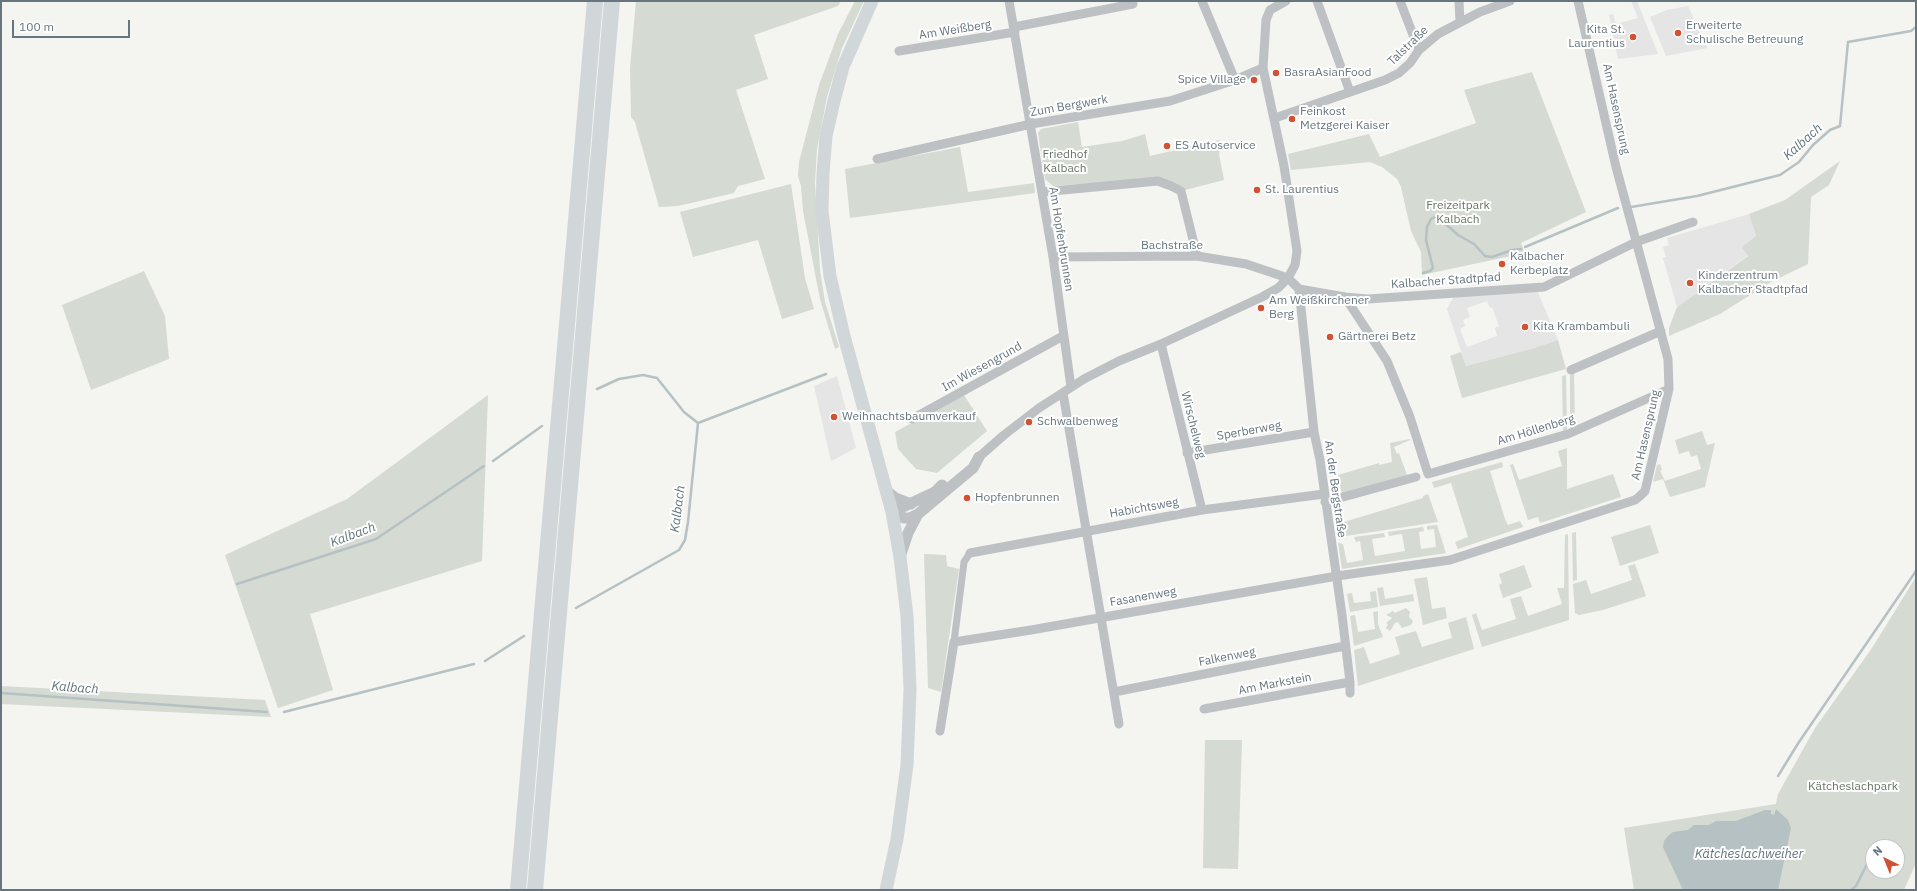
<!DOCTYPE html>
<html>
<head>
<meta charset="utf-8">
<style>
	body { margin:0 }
	#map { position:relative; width:1917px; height:891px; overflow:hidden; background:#f4f4f0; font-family:"IBM Plex Sans",sans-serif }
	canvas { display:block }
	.frame { position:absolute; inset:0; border:2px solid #66757e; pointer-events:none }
	.north { position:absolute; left:1865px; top:839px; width:40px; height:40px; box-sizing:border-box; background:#fff; border:1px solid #c2c8cb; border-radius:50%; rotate:317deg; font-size:11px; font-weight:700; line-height:16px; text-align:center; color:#66757e }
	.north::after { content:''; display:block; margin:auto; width:14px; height:18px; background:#d15133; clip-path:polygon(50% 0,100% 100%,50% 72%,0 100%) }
	.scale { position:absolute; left:12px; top:20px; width:118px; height:18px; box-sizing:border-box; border:2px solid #66757e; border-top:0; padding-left:5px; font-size:12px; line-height:14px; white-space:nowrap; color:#66757e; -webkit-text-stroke:3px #fff; paint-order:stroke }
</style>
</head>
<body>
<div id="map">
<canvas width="1917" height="891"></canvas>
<div class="frame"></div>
<div class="north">N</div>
<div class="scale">100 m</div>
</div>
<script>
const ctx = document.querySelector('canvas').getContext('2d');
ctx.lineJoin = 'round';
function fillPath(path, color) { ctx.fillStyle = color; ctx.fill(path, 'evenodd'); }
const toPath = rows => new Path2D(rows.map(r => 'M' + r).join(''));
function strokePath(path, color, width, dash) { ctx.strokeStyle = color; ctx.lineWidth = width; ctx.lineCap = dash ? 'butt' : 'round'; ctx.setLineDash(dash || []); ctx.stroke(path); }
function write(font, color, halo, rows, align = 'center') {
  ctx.font = font + ' "IBM Plex Sans",sans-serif'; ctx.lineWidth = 4; ctx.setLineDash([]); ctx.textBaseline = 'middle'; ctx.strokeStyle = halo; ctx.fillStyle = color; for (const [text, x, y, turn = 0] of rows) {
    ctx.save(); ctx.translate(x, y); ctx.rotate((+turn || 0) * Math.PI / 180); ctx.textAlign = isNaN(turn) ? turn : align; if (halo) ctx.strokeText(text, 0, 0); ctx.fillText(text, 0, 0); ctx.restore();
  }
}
const built = toPath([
	[1631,1,1637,1,1658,54,1618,59,1609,15,1613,14,1616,24,1638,18],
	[1688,6,1707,48,1666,56,1650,17,1667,10],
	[1749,214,1756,236,1748,255,1677,307,1663,258,1666,257,1663,247,1669,245,1667,238],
	[1537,290,1558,340,1531,349,1466,366,1447,309,1454,296],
	[1487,301,1490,308,1492,307,1499,326,1495,328,1497,336,1467,347,1460,329,1465,326,1463,320,1470,317,1467,308],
	[837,376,856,448,831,461,814,386]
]);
const green = toPath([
	[636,1,841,1,838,6,754,35,768,79,736,90,765,179,738,186,734,193,678,206,659,207,635,122,631,117,630,68],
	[855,1,864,1,842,48,827,97,817,149,815,182,820,270,825,302,839,347,835,349,820,299,803,211,801,186,798,176,799,162,819,85,838,34],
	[1532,72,1586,212,1521,243,1525,253,1422,275,1421,252,1411,231,1401,187,1397,179,1382,167,1370,162,1291,170,1288,154,1369,134,1380,157,1476,123,1464,90],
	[1078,122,1082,147,1122,141,1145,134,1150,156,1220,140,1221,147,1219,154,1224,180,1185,190,1159,178,1053,186,1045,179,1038,133,1041,129],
	[960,147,968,192,1034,183,1035,193,850,218,845,169],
	[1840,161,1829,185,1811,197,1808,264,1771,282,1720,314,1669,336,1669,328,1677,307,1748,256,1742,247,1756,236,1749,214,1785,200],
	[791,184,805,278,814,309,782,319,758,240,693,257,680,212],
	[144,271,165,316,169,359,91,390,62,305],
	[1558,340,1566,369,1462,398,1450,356,1461,352,1466,366,1531,349],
	[1574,373,1575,427,1570,429,1570,375],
	[1566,375,1567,431,1563,432,1562,376],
	[488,395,482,561,310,614,333,690,278,708,225,555,347,499],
	[964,395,987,431,937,473,916,469,898,449,895,432],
	[1702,431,1707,445,1715,443,1705,487,1670,497,1663,479,1653,482,1657,465,1660,464,1662,470,1660,471,1665,481,1701,469,1697,455,1691,457,1689,451,1679,454,1675,440],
	[1410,439,1410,440,1394,447,1397,454,1399,453,1407,475,1342,494,1338,475,1379,463,1379,465,1392,462,1390,443],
	[1567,448,1567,489,1613,474,1621,497,1540,523,1538,517,1528,520,1510,465,1513,464,1519,480,1562,466,1558,451],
	[1502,462,1503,467,1490,471,1505,519,1508,525,1520,521,1523,527,1458,549,1455,542,1468,537,1451,483,1434,488,1432,482],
	[1428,494,1438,522,1339,537,1334,510,1339,508,1344,522,1423,498,1423,496],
	[1437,525,1446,553,1342,569,1338,543,1343,544,1347,563,1363,560,1360,541,1356,542,1354,537,1384,533,1385,537,1372,539,1375,556,1405,551,1402,534,1389,536,1388,532,1423,527,1424,531,1419,532,1421,549,1436,547,1434,529,1427,530,1427,526],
	[1650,525,1659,553,1620,566,1611,537],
	[1576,532,1577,580,1573,581,1572,533],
	[1568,534,1569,620,1482,647,1472,615,1476,613,1482,630,1516,619,1510,599,1521,596,1528,616,1562,604,1557,588,1564,588,1565,535],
	[924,554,946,555,947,566,959,569,941,692,928,688],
	[1635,564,1646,596,1603,610,1579,615,1575,613,1573,584,1586,580,1591,594,1597,592,1632,580,1628,566],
	[1524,565,1532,587,1503,598,1499,585,1502,583,1499,574],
	[1427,577,1432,609,1445,607,1447,618,1423,625,1414,579],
	[1916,577,1916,863,1904,890,1634,890,1624,828,1776,804,1778,794,1815,728,1872,648],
	[1873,847,1897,847,1897,871,1873,871],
	[1383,587,1385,599,1413,594,1414,601,1380,606,1377,588],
	[1376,591,1378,607,1350,612,1347,594,1352,593,1354,603,1371,601,1370,592],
	[1406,608,1410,612,1409,617,1413,621,1411,625,1402,628,1398,622,1395,623,1390,631,1386,628,1388,624,1386,623,1392,618,1386,615,1393,611,1395,613],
	[1378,611,1378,624,1383,637,1354,646,1350,616,1355,615,1358,632,1375,629,1373,612],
	[1466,617,1474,649,1358,686,1354,650,1364,647,1370,664,1400,654,1395,637,1416,631,1422,647,1452,638,1448,623],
	[1,686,265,700,271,717,1,704],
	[1205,740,1242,740,1238,869,1203,868]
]);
const water = toPath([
	[1776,809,1788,820,1791,828,1778,890,1683,890,1663,847,1664,841,1668,836,1673,832,1688,830,1694,825,1709,825,1716,821,1736,821,1765,810,1771,810,1771,814,1774,815]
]);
const stream = toPath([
	[1631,207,1697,196,1780,175,1799,162,1813,145,1830,130,1840,126,1848,42,1911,31,1916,27],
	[1525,247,1618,208],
	[1423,273,1430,271,1433,268,1426,240,1427,227,1431,219,1435,217,1440,219,1458,235,1474,244,1485,256,1492,257,1512,250,1521,249],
	[597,389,619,379,643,375,657,378,684,412,698,423],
	[493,461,542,426],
	[237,584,376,539,484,466],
	[576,608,679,550,685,540,688,522,698,423,826,374],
	[485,661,524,636],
	[1,693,267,712],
	[284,712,474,664],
	[1778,776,1799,742,1916,571],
	[1851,890,1856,886,1869,860,1873,858]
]);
const pedestrian = toPath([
	[954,642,964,562,970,553]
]);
const minor = toPath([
	[1009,1,1053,257,1071,387],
	[1202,1,1235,80],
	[1317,1,1350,92],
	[1400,1,1419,50],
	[1459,1,1460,22],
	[1014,27,1133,4],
	[899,51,1015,32],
	[1275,118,1385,80,1399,73,1410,63,1419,50,1438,34,1480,12,1510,1],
	[877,159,1031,124,1170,101,1235,80,1263,68],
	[1042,192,1158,181,1171,186,1181,191,1197,256],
	[1053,257,1197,256,1246,264,1288,278,1299,289,1345,297,1368,299,1544,287,1636,242,1693,222],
	[1299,289,1314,432,1320,460,1342,615,1350,682,1350,693],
	[1345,297,1387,361,1410,417,1428,474,1568,434,1669,389],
	[1161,344,1202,510],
	[1571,370,1661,331],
	[1063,393,1119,724],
	[912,419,1063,336],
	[1187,453,1314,432],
	[979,457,1004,435,1039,408,1084,379,1119,361,1161,344,1262,297,1278,288,1288,278,1295,265,1297,251,1284,166,1263,68,1266,20,1270,10,1286,1],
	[1325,502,1416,477],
	[970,553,1202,510,1324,494],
	[1114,692,1345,646],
	[1204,709,1350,682],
	[940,731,954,642,1031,630,1337,576,1450,560,1635,500,1640,496,1645,491,1669,389,1668,359,1616,167,1578,1]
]);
const tertiary = toPath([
	[887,491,895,498,911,504],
	[892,512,904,518,910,518,918,514,973,468,979,457],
	[892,512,935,492,942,485],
	[900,557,908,533,918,514]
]);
const secondary = toPath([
	[872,1,843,67,834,101,826,136,823,173,822,211,830,276,844,336,892,512,900,557,907,616,910,689,907,765,897,839,886,890]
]);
const motorway = toPath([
	[518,890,595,1],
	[535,890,612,1]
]);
const markers = [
	[1678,33,4,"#d15133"],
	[1633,37,4,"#d15133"],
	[1276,73,4,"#d15133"],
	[1254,80,4,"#d15133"],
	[1292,119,4,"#d15133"],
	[1167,146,4,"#d15133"],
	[1257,190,4,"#d15133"],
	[1502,264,4,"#d15133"],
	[1690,283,4,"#d15133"],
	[1261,308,4,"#d15133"],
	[1525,327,4,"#d15133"],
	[1330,337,4,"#d15133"],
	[834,417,4,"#d15133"],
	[1029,422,4,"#d15133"],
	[967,498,4,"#d15133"]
];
const poiNames = [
	["Erweiterte",1686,26],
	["Schulische Betreuung",1686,40],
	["Kita St.",1625,30,"right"],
	["Laurentius",1625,44,"right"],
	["BasraAsianFood",1284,73],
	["Spice Village",1246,80,"right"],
	["Feinkost",1300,112],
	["Metzgerei Kaiser",1300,126],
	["ES Autoservice",1175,146],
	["St. Laurentius",1265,190],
	["Kalbacher",1510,257],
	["Kerbeplatz",1510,271],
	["Kinderzentrum",1698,276],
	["Kalbacher Stadtpfad",1698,290],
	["Am Weißkirchener",1269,301],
	["Berg",1269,315],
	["Kita Krambambuli",1533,327],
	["Gärtnerei Betz",1338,337],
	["Weihnachtsbaumverkauf",842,417],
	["Schwalbenweg",1037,422],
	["Hopfenbrunnen",975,498]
];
const streetNames = [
	["Am Weißberg",955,30,-9],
	["Talstraße",1408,46,-44],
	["Zum Bergwerk",1069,106,-10],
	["Am Hasensprung",1616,109,78],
	["Am Hopfenbrunnen",1061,239,81],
	["Bachstraße",1172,246],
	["Kalbacher Stadtpfad",1446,281,-4],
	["Im Wiesengrund",982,367,-29],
	["Wirschelweg",1193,425,76],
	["Am Höllenberg",1536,430,-17],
	["Sperberweg",1249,431,-10],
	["Am Hasensprung",1646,435,-77],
	["An der Bergstraße",1335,489,82],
	["Habichtsweg",1144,508,-10],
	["Fasanenweg",1143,597,-10],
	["Falkenweg",1227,657,-11],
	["Am Markstein",1275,684,-11]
];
const parkNames = [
	["Friedhof",1065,155],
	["Kalbach",1065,169],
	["Freizeitpark",1458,206],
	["Kalbach",1458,220],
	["Kätcheslachpark",1853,787]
];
const waterNames = [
	["Kalbach",1803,142,-42],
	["Kalbach",678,509,-83],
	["Kalbach",353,535,-21],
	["Kalbach",75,688,4],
	["Kätcheslachweiher",1749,854]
];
fillPath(built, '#e4e5e4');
fillPath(green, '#d5dad2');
fillPath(water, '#b6c1c4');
strokePath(stream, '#b6c1c4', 2.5);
strokePath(pedestrian, '#bdc1c4', 7);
strokePath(minor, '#bdc1c4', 9);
strokePath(tertiary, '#bdc1c4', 11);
strokePath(secondary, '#d1d6d9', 13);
strokePath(motorway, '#d1d6d9', 16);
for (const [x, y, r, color] of markers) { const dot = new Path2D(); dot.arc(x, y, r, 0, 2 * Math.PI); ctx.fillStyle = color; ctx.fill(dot); strokePath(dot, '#fff', 1.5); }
write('12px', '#66757e', '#fff', poiNames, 'left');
write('12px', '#66757e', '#fff', streetNames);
write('12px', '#687664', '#fff', parkNames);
write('italic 13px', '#62767b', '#fff', waterNames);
</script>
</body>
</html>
